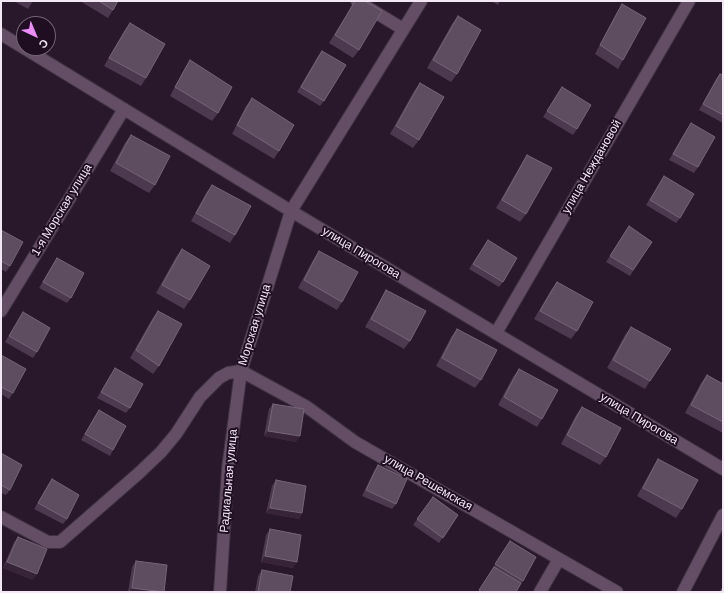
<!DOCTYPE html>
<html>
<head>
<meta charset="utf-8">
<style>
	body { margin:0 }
	#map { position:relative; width:724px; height:593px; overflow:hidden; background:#29172b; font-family:Helvetica,sans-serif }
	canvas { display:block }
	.frame { position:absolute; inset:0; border:2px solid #f3e7f5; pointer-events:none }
	.north { position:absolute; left:16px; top:16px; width:40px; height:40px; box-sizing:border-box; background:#1f0d22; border:1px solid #746476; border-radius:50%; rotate:136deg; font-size:11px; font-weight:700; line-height:16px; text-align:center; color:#f3e7f5 }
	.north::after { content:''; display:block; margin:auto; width:14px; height:18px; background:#ec8cfa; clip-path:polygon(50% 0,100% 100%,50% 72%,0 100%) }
</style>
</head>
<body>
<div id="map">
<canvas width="724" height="593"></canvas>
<div class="frame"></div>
<div class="north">С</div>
</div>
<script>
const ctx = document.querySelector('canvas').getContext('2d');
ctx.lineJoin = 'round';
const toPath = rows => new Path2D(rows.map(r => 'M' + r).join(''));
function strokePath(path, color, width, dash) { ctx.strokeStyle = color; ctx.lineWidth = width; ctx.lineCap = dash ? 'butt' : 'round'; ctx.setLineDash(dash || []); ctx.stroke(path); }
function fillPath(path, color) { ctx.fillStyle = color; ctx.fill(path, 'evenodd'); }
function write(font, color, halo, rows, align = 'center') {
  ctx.font = font + ' Helvetica,sans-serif'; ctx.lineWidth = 4; ctx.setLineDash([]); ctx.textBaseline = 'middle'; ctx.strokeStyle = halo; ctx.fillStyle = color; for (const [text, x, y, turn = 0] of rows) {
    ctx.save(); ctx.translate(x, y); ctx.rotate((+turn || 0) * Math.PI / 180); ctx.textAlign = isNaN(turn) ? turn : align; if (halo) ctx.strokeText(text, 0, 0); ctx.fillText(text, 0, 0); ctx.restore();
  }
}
const street = toPath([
	[357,1,403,29],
	[1,311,124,109],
	[496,333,689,1],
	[241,371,307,407,355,442,617,592],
	[1,517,48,542,60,542,139,473,161,452,176,434,200,397,219,378,228,373,241,371],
	[220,592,228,468,241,371,291,211,421,1],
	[540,592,559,559],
	[683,592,723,515]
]);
const secondary = toPath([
	[1,34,291,211,723,469]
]);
const wall = toPath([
	[14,1,33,1,28,9],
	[80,1,118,1,113,10,108,18],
	[355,1,365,1,359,50,353,58,329,43],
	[491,1,500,1,498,5],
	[622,4,623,60,618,69,595,54,617,12],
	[458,16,457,74,451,82,427,68,452,24],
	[130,23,146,78,141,86,104,66,124,31],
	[322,51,324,101,320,106,297,92,318,56],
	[190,60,218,113,212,121,170,96,185,68],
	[720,74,723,75,723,123,699,110,716,79],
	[420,83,419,140,413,148,390,134,414,91],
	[562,87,577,129,573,135,543,117],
	[252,98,279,151,274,159,232,134,246,106],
	[691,123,698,167,694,173,669,160,687,129],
	[131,135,155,185,149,193,110,171,125,143],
	[527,155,526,214,520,222,496,208,522,163],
	[664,176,680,218,676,223,646,205],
	[212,185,235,235,230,243,191,221,206,193],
	[629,226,652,242,630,276,606,262],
	[1,230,10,266,6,272,1,269],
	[488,240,503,282,499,287,469,269],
	[182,249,190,300,184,309,156,293,176,257],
	[319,251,342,302,337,310,298,288,313,260],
	[57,258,71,298,67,303,39,288,53,264],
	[557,282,577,331,571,339,534,319,551,290],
	[386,290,410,341,404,349,365,327,381,299],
	[158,311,159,366,153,374,130,358,152,319],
	[23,312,37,352,33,358,5,342],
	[631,327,650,381,645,389,607,368,625,335],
	[457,329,481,380,475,388,436,366,451,337],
	[1,355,13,393,9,399,1,394],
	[115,368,130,408,126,413,97,398],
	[519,369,542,419,537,427,498,405,513,377],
	[707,375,723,384,723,433,685,413,701,383],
	[273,404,296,442,264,436,269,409],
	[582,407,606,457,600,465,561,444,576,415],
	[99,410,113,450,110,456,81,440,95,416],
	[1,453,10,490,6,495,1,493],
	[658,459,682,509,676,518,637,496,653,467],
	[378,465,396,504,392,509,362,496,374,471],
	[52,479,67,519,63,524,34,509,48,485],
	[276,480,302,513,299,519,266,513,272,486],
	[433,497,458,515,439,543,413,525],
	[270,529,293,568,261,562,266,535],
	[18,537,33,580,3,568,14,542],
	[510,541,523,581,516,592,478,592],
	[136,561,164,592,128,592,132,567],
	[262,570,290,592,255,592,258,576]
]);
const shadedWall = toPath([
	[268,431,300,436,296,442,264,436],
	[270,508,302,513,299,519,266,513],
	[265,556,297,562,293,568,261,562],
	[7,562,37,574,33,580,3,568],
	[132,588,160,592,129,592]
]);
const building = toPath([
	[99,1,118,1,113,10,99,1],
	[355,1,365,1,382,11,359,50,335,35,355,1],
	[622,4,646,18,623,60,600,45,622,4],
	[458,16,481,30,457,74,433,60,458,16],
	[130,23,165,44,146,78,109,58,130,23],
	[322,51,346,65,324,101,301,87,322,51],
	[190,60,232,87,218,113,175,87,190,60],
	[720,74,723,75,723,115,703,104,720,74],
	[420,83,444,97,419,140,396,126,420,83],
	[562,87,591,105,577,129,547,111,562,87],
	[252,98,294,125,279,151,237,125,252,98],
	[691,123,715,137,698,167,673,154,691,123],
	[131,135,170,156,155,185,116,163,131,135],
	[527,155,552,168,526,214,502,200,527,155],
	[664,176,694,194,680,218,650,200,664,176],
	[212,185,251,206,235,235,196,213,212,185],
	[629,226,652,242,633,270,610,256,629,226],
	[1,230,23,242,10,266,1,261,1,230],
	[488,240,517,258,503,282,473,264,488,240],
	[182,249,210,266,190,300,162,285,182,249],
	[319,251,358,272,342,302,304,280,319,251],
	[57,258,84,273,71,298,43,282,57,258],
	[557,282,593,302,577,331,540,311,557,282],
	[386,290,426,311,410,341,371,319,386,290],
	[158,311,182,324,159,366,136,350,158,311],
	[23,312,50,328,37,352,9,336,23,312],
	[631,327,671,349,650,381,613,360,631,327],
	[457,329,497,350,481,380,442,358,457,329],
	[1,355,26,369,13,393,1,387,1,355],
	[115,368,143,384,130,408,101,392,115,368],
	[519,369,558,390,542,419,504,397,519,369],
	[707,375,723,384,723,422,691,405,707,375],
	[273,404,304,409,300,436,268,431,273,404],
	[582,407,621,428,606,457,567,435,582,407],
	[99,410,126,426,113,450,85,434,99,410],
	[1,453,22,465,10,490,1,485,1,453],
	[658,459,698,480,682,509,643,488,658,459],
	[378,465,407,479,396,504,366,490,378,465],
	[52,479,79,495,67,519,38,503,52,479],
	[276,480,306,486,302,513,270,508,276,480],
	[433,497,458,515,443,538,417,519,433,497],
	[270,529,301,535,297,562,265,556,270,529],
	[18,537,47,549,37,574,7,562,18,537],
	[510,541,536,557,523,581,495,564,510,541],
	[136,561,167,565,164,592,132,588,136,561],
	[494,567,521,583,516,592,482,592,479,590,494,567],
	[262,570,293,576,290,592,258,592,262,570],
	[722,589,723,589,723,592,720,592,722,589]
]);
const streetNames = [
	["улица Неждановой",592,167,-60],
	["1-я Морская улица",62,210,-59],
	["улица Пирогова",361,253,31],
	["Морская улица",255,325,-73],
	["улица Пирогова",639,419,31],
	["Радиальная улица",229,481,-85],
	["улица Решемская",428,483,30]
];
strokePath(street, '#3e3140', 14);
strokePath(secondary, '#3e3140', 14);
strokePath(street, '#634e66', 12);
strokePath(secondary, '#634e66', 12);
fillPath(wall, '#4d394f');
fillPath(shadedWall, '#372439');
fillPath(building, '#5e4c61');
strokePath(building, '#766478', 1);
write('12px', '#f3e7f5', '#1f0d22', streetNames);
</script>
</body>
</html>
